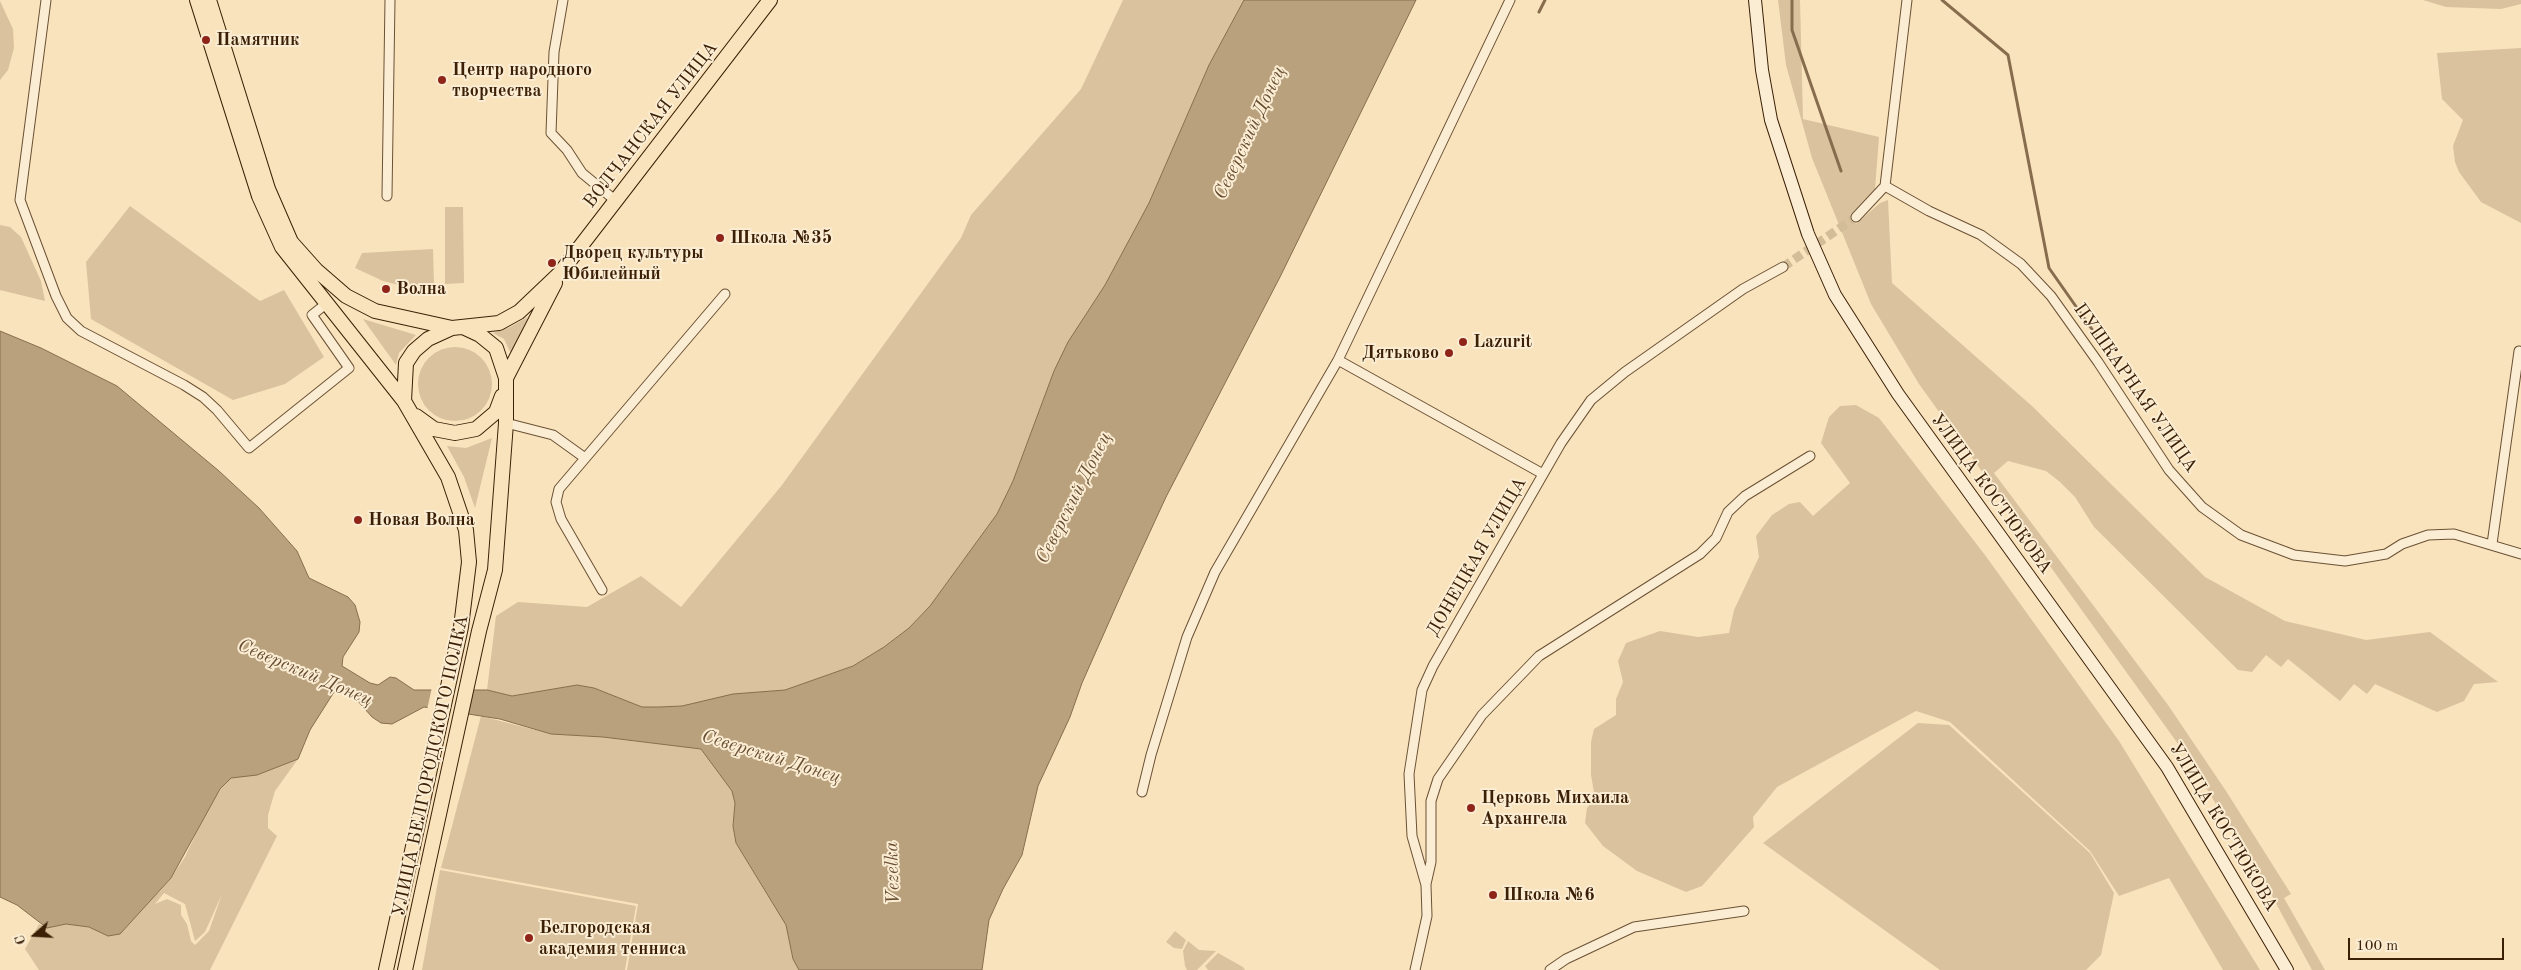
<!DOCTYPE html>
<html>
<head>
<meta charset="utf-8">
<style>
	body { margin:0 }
	#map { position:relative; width:2521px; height:970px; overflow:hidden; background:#f9e3bc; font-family:"Old Standard TT",serif }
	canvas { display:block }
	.north { position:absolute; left:10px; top:910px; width:50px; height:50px; -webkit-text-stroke:4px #fbedd3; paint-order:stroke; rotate:251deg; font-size:14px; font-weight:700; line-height:20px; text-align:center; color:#3c2006 }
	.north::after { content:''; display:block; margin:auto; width:18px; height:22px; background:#3c2006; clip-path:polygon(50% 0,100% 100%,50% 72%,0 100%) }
	.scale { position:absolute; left:2348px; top:938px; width:156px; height:22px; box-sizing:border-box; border:2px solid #3c2006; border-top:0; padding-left:6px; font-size:15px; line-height:18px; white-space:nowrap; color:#3c2006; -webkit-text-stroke:4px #fbedd3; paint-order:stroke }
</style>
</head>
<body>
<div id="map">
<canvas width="2521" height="970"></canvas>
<div class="north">С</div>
<div class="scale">100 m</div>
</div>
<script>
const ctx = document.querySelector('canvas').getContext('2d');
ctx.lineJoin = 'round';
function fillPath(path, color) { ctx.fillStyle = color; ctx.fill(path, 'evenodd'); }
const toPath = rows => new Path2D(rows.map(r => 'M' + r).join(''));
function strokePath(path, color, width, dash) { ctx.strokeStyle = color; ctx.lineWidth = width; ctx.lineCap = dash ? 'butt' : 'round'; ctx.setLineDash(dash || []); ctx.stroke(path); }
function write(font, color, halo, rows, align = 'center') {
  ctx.font = font + ' "Old Standard TT",serif'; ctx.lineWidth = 4; ctx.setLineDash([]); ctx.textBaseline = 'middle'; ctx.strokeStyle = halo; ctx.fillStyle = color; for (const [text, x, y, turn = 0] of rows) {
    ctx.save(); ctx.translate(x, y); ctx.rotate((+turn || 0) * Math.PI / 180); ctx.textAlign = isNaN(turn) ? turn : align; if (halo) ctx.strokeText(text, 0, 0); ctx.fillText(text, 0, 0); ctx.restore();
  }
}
const green = toPath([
	[1123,0,1244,0,1209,65,1149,203,1105,285,1083,319,1054,371,1013,481,997,514,930,606,909,628,884,647,853,666,785,690,746,693,682,706,659,707,642,707,594,688,577,685,512,696,487,690,496,616,518,602,587,607,641,576,681,607,782,485,961,238,971,215,1081,89],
	[1778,0,1800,0,1803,119,1879,137,1875,189,1850,215,1856,224,1880,203,1888,200,1892,283,2032,406,2205,577,2285,621,2366,640,2430,632,2498,682,2474,684,2464,701,2437,712,2375,684,2367,694,2354,684,2340,701,2288,659,2281,667,2266,655,2252,672,2238,670,2094,527,2075,497,2060,482,2046,471,2008,461,1994,473,2168,705,2226,791,2291,894,2284,898,2325,970,2312,970,2272,896,2186,755,1919,384,1871,304,1812,158,1786,65],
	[2423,0,2521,0,2521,4,2501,9,2446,7],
	[0,1,13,29,14,48,8,70,0,80],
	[2521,48,2521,223,2481,202,2459,172,2455,162,2453,146,2463,120,2442,99,2437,53],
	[130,206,260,301,284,290,324,357,285,384,233,400,91,319,86,262],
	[445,207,463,207,464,283,445,284],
	[0,225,10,227,21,237,41,281,45,301,0,290],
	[433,249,434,284,407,287,383,281,355,268,362,253],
	[528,317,511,354,504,339,493,333,510,327],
	[363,319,416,335,399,353,396,365],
	'418 384a37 37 0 1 1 74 0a37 37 0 1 1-74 0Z',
	[1856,405,1879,418,1985,555,2119,741,2260,970,2223,970,2169,878,2119,896,2090,851,1950,722,1916,711,1777,787,1753,817,1754,827,1702,886,1686,892,1637,871,1603,846,1585,823,1587,808,1595,798,1591,775,1591,742,1594,729,1616,715,1616,699,1623,682,1618,661,1626,643,1660,631,1698,637,1729,633,1734,610,1759,557,1756,536,1772,515,1789,504,1800,502,1813,516,1850,483,1821,443,1829,417,1840,406],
	[492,438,475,508,464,477,447,446,466,448],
	[481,716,551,734,603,737,701,749,732,791,735,803,733,826,736,843,786,925,793,959,799,970,627,970,638,904,441,868],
	[1918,723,1949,725,2090,853,2114,893,2101,955,2086,970,1940,970,1763,843],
	[298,759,275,791,268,815,268,828,277,836,210,970,39,970,25,949,39,924,47,928,66,924,89,927,108,936,142,903,160,891,171,878,185,857,206,812,220,790,231,778,241,775,257,775],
	[164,893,185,904,195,941,205,932,222,894,209,931,195,945,191,941,187,924,181,915,181,905,167,899,155,904],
	[440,870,636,906,625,970,422,970],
	[1175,931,1186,940,1182,949,1174,948,1166,942],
	[1188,941,1199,950,1216,951,1197,970,1187,970,1185,966,1183,951],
	[1218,953,1243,967,1245,970,1208,970,1205,966]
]);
const water = toPath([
	[1244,0,1416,0,1280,277,1166,497,1125,586,1082,683,1070,717,1038,786,1022,855,1003,889,989,920,982,970,799,970,793,959,786,925,736,843,733,826,735,803,732,791,701,749,603,737,551,734,500,719,424,707,392,724,381,723,372,717,357,700,344,693,334,692,310,730,298,759,257,775,231,778,220,789,171,878,120,934,108,936,89,927,66,924,47,928,17,905,0,897,0,331,41,348,117,386,219,471,259,508,297,551,309,578,348,597,355,605,360,622,359,632,343,657,342,666,370,683,378,685,390,677,396,678,414,690,487,690,512,696,577,685,594,688,642,707,659,707,682,706,733,694,785,690,853,666,884,647,909,628,930,606,997,514,1013,481,1054,371,1068,342,1105,285,1149,203,1209,65,1244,0]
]);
const pier = toPath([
	[432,687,474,687,467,716,427,710]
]);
const stream = toPath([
	[1792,0,1792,30,1841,171],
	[1942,0,2008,55,2049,268,2096,335],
	[1539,12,1545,0]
]);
const minorTunnel = toPath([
	[1783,267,1856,217]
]);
const minor = toPath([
	[46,0,20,200,56,296,67,318,81,331,184,385,203,397,217,410,249,448,349,368,312,315,327,303],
	[563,0,554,52,551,133,567,150,582,173,616,201],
	[1510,0,1338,360,1543,474],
	[1885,186,1929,211,1981,235,2021,264,2051,296,2098,362,2169,470,2202,507,2241,535,2294,555,2345,561,2386,554,2402,544,2428,535,2454,534,2521,554],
	[387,196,390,0],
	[1856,217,1885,186,1907,0],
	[506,423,553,435,585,458],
	[2492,544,2519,351],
	[602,590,561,519,556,502,559,489,725,294],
	[1142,792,1151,755,1187,637,1215,572,1338,360],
	[1426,884,1431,862,1431,801,1438,779,1482,715,1539,656,1700,554,1716,538,1728,512,1745,496,1810,456],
	[1415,970,1427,916,1426,885,1412,836,1409,774,1422,690,1433,666,1561,443,1591,400,1625,372,1743,289,1783,267],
	[1550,970,1566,959,1634,927,1744,911]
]);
const secondary = toPath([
	[1755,0,1762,70,1771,120,1808,234,1835,295,1898,394,2167,767,2287,970]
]);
const primary = toPath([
	[197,0,259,196,282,247,404,401,448,477,466,530,469,562,461,627,386,970],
	[209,0,268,189,291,242,316,270,346,296,375,311,452,328,499,323,519,312,560,273,770,0],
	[506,378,555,283],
	[404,401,406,363,414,351,428,339,452,328],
	[416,416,434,429,455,433,476,429,496,412,502,396],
	[405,970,479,631,495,570,506,423,506,378,496,348,480,335,465,328]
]);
const markers = [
	[206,40,5,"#8f2418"],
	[442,80,5,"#8f2418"],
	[720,238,5,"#8f2418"],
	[552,263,5,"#8f2418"],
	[386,289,5,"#8f2418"],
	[1463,342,5,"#8f2418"],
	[1449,353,5,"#8f2418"],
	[358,520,5,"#8f2418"],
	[1471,808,5,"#8f2418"],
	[1493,895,5,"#8f2418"],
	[529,938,5,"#8f2418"]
];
const poiNames = [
	["Памятник",216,40],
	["Центр народного",452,70],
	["творчества",452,91],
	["Школа №35",730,238],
	["Дворец культуры",562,253],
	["Юбилейный",562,274],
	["Волна",396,289],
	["Lazurit",1473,342],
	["Дятьково",1439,353,"right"],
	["Новая Волна",368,520],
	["Церковь Михаила",1481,798],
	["Архангела",1481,819],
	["Школа №6",1503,895],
	["Белгородская",539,928],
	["академия тенниса",539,949]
];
const streetNames = [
	["ВОЛЧАНСКАЯ УЛИЦА",651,125,-52],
	["ПУШКАРНАЯ УЛИЦА",2135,388,55],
	["УЛИЦА КОСТЮКОВА",1991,494,54],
	["ДОНЕЦКАЯ УЛИЦА",1477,557,-60],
	["УЛИЦА БЕЛГОРОДСКОГО ПОЛКА",431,766,-78],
	["УЛИЦА КОСТЮКОВА",2223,827,59]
];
const waterNames = [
	["Северский Донец",1250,133,-65],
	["Северский Донец",1074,498,-63],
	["Северский Донец",305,673,23],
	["Северский Донец",771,757,17],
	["Vezelka",893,873,-92]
];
fillPath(green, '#d9c29d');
fillPath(water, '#b9a17e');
strokePath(water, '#876d4e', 1);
fillPath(pier, '#f9e3bc');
strokePath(stream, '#876d4e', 3);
strokePath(minorTunnel, '#d3bc98', 9, [9, 4.5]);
strokePath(minor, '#6b5134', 11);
strokePath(secondary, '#3c2006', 14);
strokePath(primary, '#3c2006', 16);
strokePath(minor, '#fbedd3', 9);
strokePath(secondary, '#fbedd3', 12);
strokePath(primary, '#f9e3bc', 14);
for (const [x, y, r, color] of markers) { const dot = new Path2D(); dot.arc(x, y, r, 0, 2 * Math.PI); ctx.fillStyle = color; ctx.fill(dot); strokePath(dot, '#fbedd3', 2); }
write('bold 18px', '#3c2006', '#fbedd3', poiNames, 'left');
write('18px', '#3c2006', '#fbedd3', streetNames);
write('italic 19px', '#684d30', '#fbedd3', waterNames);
</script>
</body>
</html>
